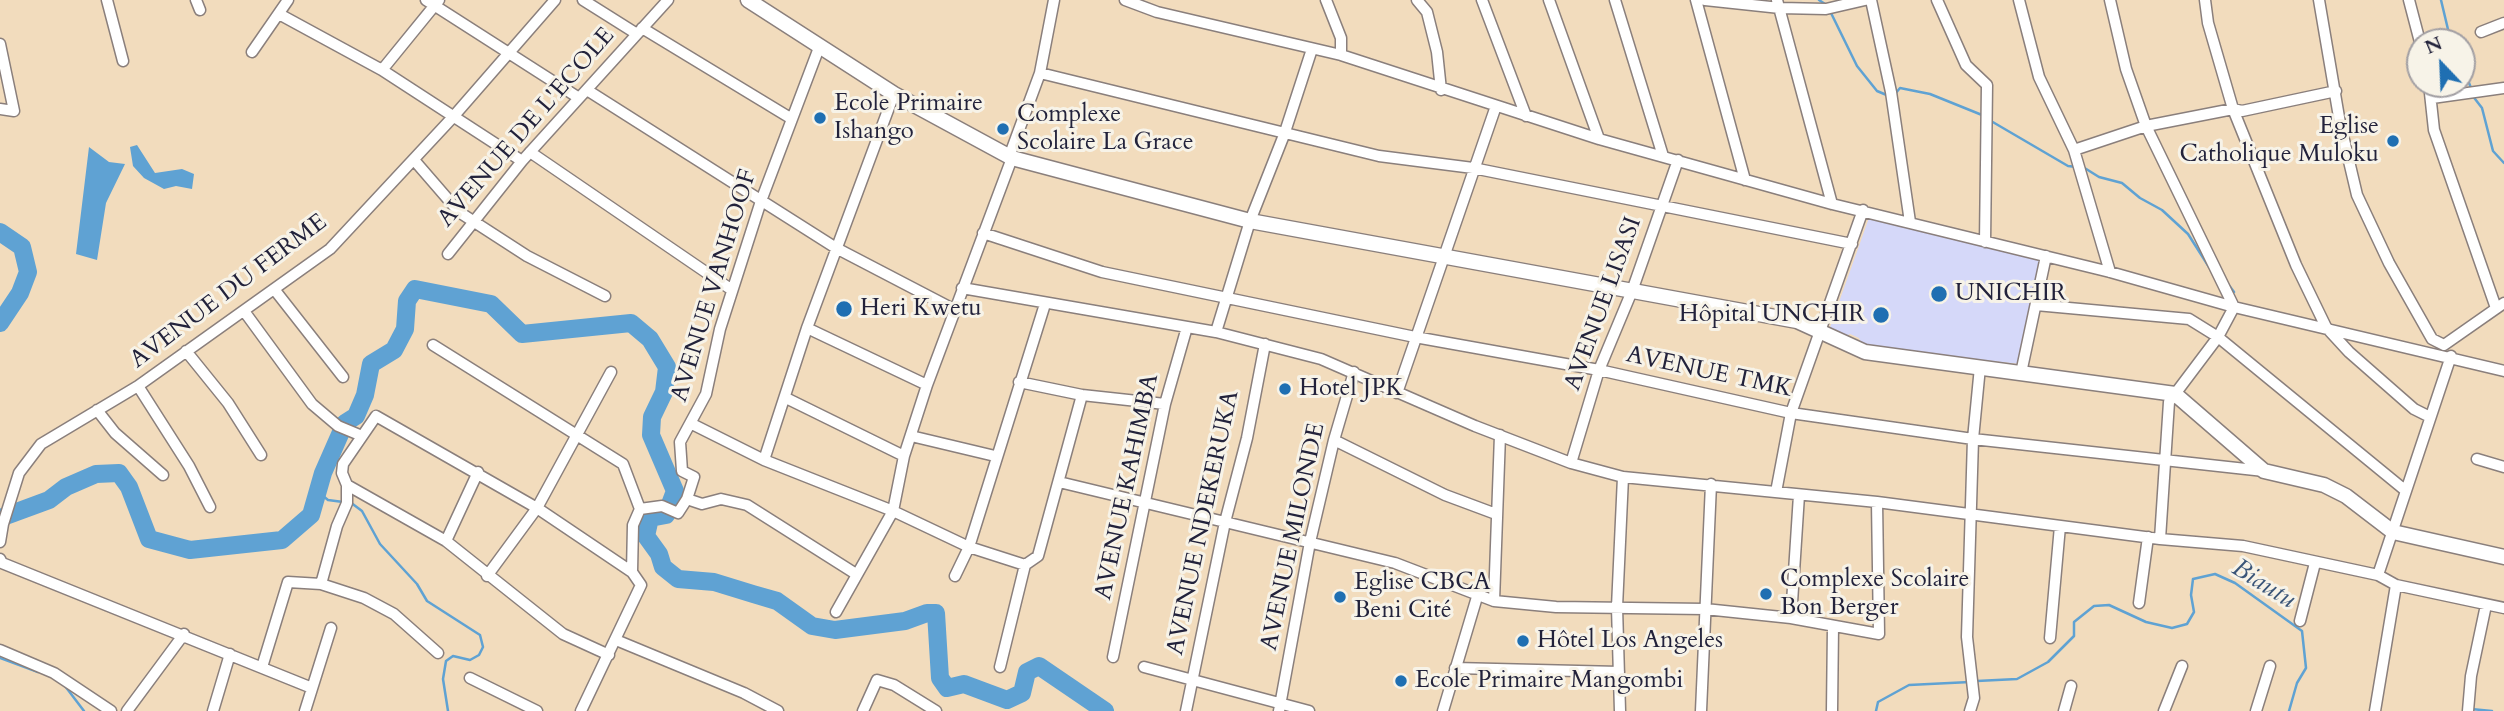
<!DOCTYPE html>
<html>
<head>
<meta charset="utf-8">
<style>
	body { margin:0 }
	#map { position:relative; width:2504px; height:711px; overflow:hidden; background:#f2dcbd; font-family:Cardo,serif }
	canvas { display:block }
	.north { position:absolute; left:2406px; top:28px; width:70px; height:70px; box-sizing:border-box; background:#f7f3e8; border:2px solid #a29fa3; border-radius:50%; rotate:337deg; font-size:19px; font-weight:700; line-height:28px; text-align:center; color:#22223b }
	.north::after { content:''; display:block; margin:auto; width:24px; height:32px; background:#1f6fb2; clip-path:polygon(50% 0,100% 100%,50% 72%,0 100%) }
</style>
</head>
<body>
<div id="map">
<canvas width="2504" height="711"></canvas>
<div class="north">N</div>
</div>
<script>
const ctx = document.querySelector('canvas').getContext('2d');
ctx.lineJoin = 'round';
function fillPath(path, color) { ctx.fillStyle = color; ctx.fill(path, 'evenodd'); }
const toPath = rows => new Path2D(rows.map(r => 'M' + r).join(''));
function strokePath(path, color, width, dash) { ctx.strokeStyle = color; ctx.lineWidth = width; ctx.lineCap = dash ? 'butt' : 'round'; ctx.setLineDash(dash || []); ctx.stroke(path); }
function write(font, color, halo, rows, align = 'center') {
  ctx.font = font + ' Cardo,serif'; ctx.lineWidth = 6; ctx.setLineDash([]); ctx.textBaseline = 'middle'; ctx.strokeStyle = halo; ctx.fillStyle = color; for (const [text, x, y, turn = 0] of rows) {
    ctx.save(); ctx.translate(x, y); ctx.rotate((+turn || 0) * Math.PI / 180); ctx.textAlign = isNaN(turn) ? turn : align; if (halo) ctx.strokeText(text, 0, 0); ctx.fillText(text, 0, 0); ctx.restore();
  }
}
const built = toPath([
	[1870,215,2044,258,2020,364,1863,347,1859,338,1850,334,1842,338,1829,330]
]);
const water = toPath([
	[137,145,155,173,182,169,194,174,192,189,176,186,164,189,144,178,133,166,130,147],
	[89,147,109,162,125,164,106,203,97,260,76,254]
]);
const stream = toPath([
	[1819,0,1825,4],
	[2441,0,2451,42],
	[1831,13,1857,66,1877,91,1889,96],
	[2462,65,2471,88],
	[1895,94,1900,88,1930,94,1982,115],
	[2472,95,2482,108,2493,151,2504,163],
	[1991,121,2068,166,2077,167],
	[2083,167,2099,177,2122,183,2140,198,2162,210,2188,234,2209,267],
	[2228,284,2234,292],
	[317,491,328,500,343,502],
	[350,502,362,511,380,544,417,584,427,601,480,635,483,647,479,655,470,660,453,656,446,661,443,679,448,711],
	[0,658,38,672],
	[1977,681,2017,679,2048,662,2074,636,2074,622,2094,606,2109,605,2146,622,2172,628,2187,624,2194,612,2191,595,2193,579,2215,574,2235,583,2302,631,2306,668,2297,683,2289,711],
	[65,686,84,711],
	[2471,709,2492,711],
	[1876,711,1878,702,1909,685,1970,682]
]);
const river = toPath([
	[0,232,22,247,28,272,20,293,0,323],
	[0,518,49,500,66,487,96,474,119,473,129,487,149,539,190,550,282,540,311,515,323,473,345,423,356,416,365,395,371,364,394,350,405,329,407,301,415,289,491,304,522,334,631,323,650,339,667,367,664,392,652,417,651,435,675,491,666,515,650,518,646,536,659,554,663,567,678,579,714,582,753,594,777,601,812,626,835,630,905,621,927,613,936,613,940,678,947,688,964,684,1007,700,1022,693,1027,672,1039,666,1105,711]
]);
const minor = toPath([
	[107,0,123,61],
	[196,0,200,10],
	[426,0,579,98],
	[583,0,637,34],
	[1125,0,1157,12,1341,55,1599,139,1832,204,2110,272,2234,307,2504,371],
	[1326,0,1341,38,1341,55],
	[1417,0,1427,12,1437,52,1441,90],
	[1482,0,1526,116],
	[1549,0,1599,139],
	[1615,0,1663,156],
	[1696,0,1745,180],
	[1705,0,1780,8,1826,9,1865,0],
	[1777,0,1832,204],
	[1871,0,1891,92,1910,222],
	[1937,0,1966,65,1987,85,1985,242],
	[2019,0,2039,77,2074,150,2110,272],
	[2110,0,2126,69,2146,126,2234,307],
	[2205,0,2208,23,2233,109,2296,265,2326,327,2349,352,2414,409,2430,417],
	[2319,0,2340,123,2357,195,2389,263,2432,339,2444,345],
	[2409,0,2420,42],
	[279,14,382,70,522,161],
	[642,28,792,119],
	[2481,32,2504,23],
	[0,44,14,111,0,109],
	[252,52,288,0],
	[382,70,439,0],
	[1040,73,1379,156,1473,168,1852,244],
	[2429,84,2434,130,2496,308],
	[587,90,836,248,955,310],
	[2432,98,2504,88],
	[2074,150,2146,126,2233,109,2242,111,2336,91],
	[530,152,732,290],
	[1009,157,1040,73,1054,0],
	[414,160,459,212,527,256,605,296],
	[983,233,1102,272,1415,337,1599,370,1791,413,1973,439,2264,471],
	[448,254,522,161,668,0],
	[962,288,1216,332,1321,359,1475,426,1571,463,1623,477,1877,502,2160,539,2243,546,2378,575],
	[274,289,343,377],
	[2036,305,2189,319,2218,337,2406,491],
	[244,311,312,404,338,426,362,436],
	[807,328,927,385],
	[1216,332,1250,221,1284,135,1312,49],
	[433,345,623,464,640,509],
	[2444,345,2504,303],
	[186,351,228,403,261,455],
	[2021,373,2046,256],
	[1019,382,1082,395,1165,404],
	[138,386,189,466,210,507],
	[1397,393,1496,106],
	[786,398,904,456],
	[97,410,115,433,163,475],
	[692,424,764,460,893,511,969,547,1025,565,1000,667],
	[911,436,995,456],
	[1334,440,1445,495,1496,514],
	[2477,459,2504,467],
	[764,460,807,328,894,94],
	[1571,463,1599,370,1632,291,1678,160],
	[1059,482,1395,563,1494,601,1556,607,1705,609,1791,618,1879,634,1877,502],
	[347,485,446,541,563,634,609,655],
	[1776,492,1791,413,1863,210],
	[687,499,702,504,721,499,747,505,856,574],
	[2160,539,2169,402,2218,337,2234,307],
	[446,541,478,472],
	[0,542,3,524,19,473,41,444,138,386,330,249,453,117,555,0],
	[0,559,2,563,312,688],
	[1025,565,1038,556,1082,395],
	[487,576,537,508,611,372],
	[955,576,969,547,1045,304],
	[321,584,337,526,347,503,347,485,342,473,343,464,376,416,537,508,632,572],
	[2396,585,2504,608],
	[1494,601,1500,435],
	[2139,603,2148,537],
	[836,612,893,511,904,456,927,385,1012,158],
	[1791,618,1799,495],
	[2300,621,2315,563],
	[2050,638,2060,526],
	[616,640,744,693,778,711],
	[0,650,54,673,111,711],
	[1113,657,1165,404,1187,327],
	[262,667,288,582,321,584,364,598,394,614,438,653],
	[1144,667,1309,711],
	[1455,668,1619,672],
	[470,678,537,711],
	[127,711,184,634],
	[213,711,230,654],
	[305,711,331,628],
	[581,711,641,585,632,572,633,525,640,509,662,506,678,513,687,499,694,477,682,471,680,442,706,394,720,329,761,201,820,45],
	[863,711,877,680,894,685,936,711],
	[1186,711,1225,522,1247,438,1265,344],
	[1279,711,1310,542,1334,440,1354,372],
	[1443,711,1477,597],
	[1620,711,1617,607,1623,477],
	[1701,711,1711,484],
	[1832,711,1833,626],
	[1970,711,1974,698,1967,637,1973,439,1980,367],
	[2064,711,2071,686],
	[2164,711,2182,666],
	[2256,711,2270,666],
	[2375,711,2396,585,2378,575,2451,356],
	[2468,711,2471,676,2486,605]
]);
const tertiary = toPath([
	[748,0,894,94,1012,158,1250,221,1797,321,1865,352,2175,394,2264,471,2324,485,2346,496,2393,532,2504,557]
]);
const markers = [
	[820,118,7,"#1f6fb2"],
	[1003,129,7,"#1f6fb2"],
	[2393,141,7,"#1f6fb2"],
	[1939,294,9,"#1f6fb2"],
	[844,309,9,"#1f6fb2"],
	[1881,315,9,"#1f6fb2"],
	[1285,389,7,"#1f6fb2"],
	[1766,594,7,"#1f6fb2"],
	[1340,597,7,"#1f6fb2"],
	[1523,641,7,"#1f6fb2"],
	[1401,681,7,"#1f6fb2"]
];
const poiNames = [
	["Ecole Primaire",834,104],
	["Ishango",834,132],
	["Complexe",1017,115],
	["Scolaire La Grace",1017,143],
	["Eglise",2379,127,"right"],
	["Catholique Muloku",2379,155,"right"],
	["UNICHIR",1955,294],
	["Heri Kwetu",860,309],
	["Hôpital UNCHIR",1865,315,"right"],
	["Hotel JPK",1299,389],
	["Complexe Scolaire",1780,580],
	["Bon Berger",1780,608],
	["Eglise CBCA",1354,583],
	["Beni Cité",1354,611],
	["Hôtel Los Angeles",1537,641],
	["Ecole Primaire Mangombi",1415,681]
];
const streetNames = [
	["AVENUE DE L'ECOLE",527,128,-49],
	["AVENUE VANHOOF",715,286,-73],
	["AVENUE DU FERME",229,292,-37],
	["AVENUE LISASI",1604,304,-70],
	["AVENUE TMK",1709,373,12],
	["AVENUE KAHIMBA",1128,487,-78],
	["AVENUE NDEKERUKA",1204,523,-78],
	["AVENUE MILONDE",1294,537,-78]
];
const waterNames = [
	["Biautu",2263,585,32]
];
fillPath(built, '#d5d8f9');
fillPath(water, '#5fa2d3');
strokePath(stream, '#5fa2d3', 2.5);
strokePath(river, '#5fa2d3', 18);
strokePath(minor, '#8a7f7c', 13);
strokePath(tertiary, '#8a7f7c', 17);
strokePath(minor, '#fff', 10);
strokePath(tertiary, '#fff', 14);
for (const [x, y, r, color] of markers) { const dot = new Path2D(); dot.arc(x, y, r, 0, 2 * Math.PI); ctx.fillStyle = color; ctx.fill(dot); strokePath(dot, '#f7f3e8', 2.5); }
write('24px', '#22223b', '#f7f3e8', poiNames, 'left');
write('24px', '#22223b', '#f7f3e8', streetNames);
write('italic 26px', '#3a5578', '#f7f3e8', waterNames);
</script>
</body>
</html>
